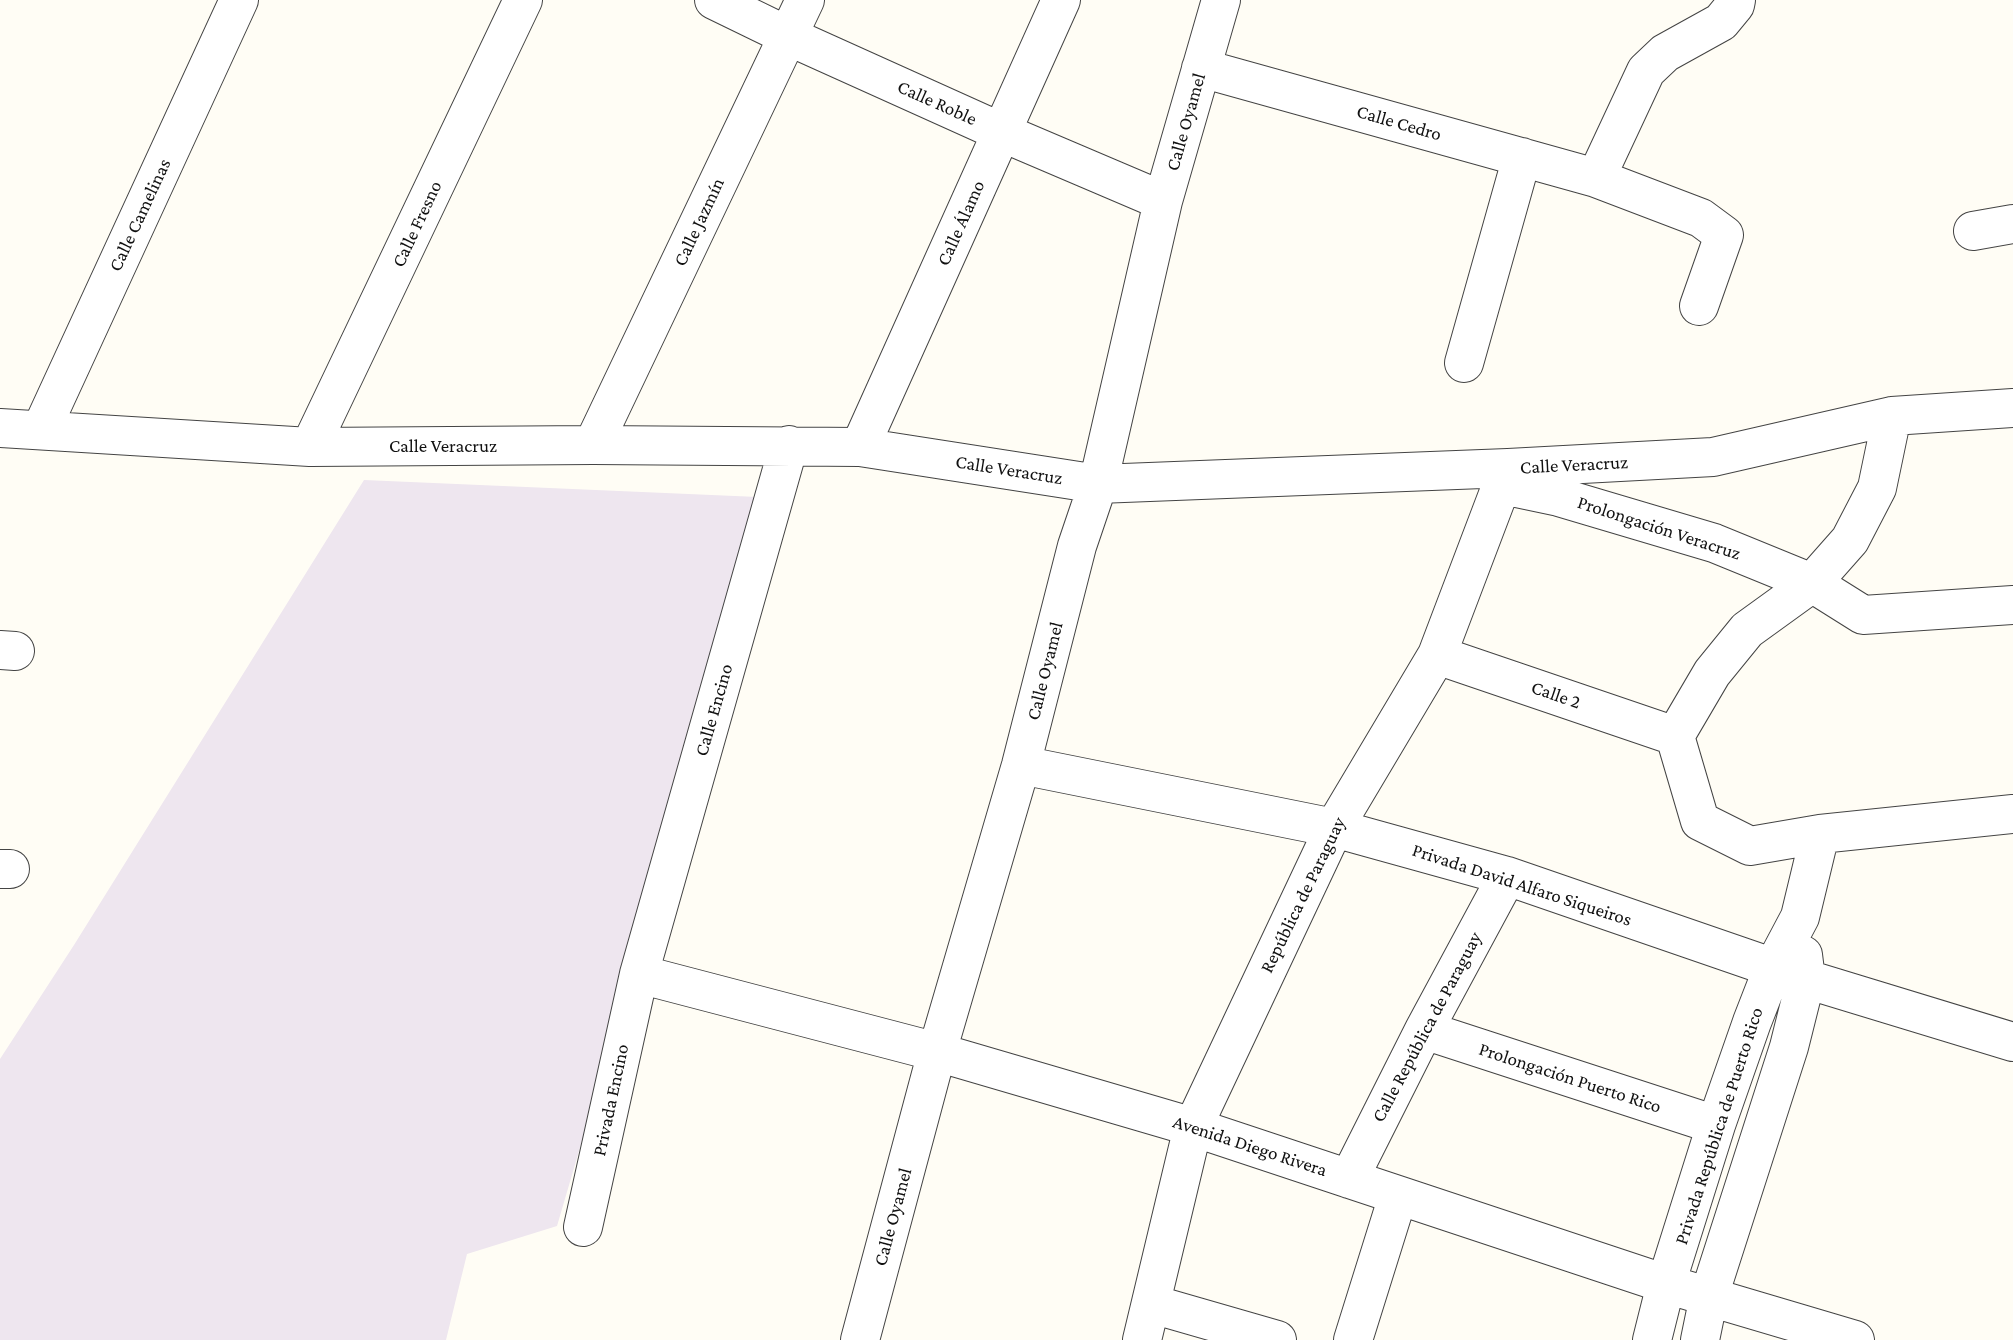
<!DOCTYPE html>
<html>
<head>
<meta charset="utf-8">
<style>
	body { margin:0 }
	canvas { display:block; background:#fffdf5 }
</style>
</head>
<body>
<canvas width="2013" height="1340"></canvas>
<script>
const ctx = document.querySelector('canvas').getContext('2d');
ctx.lineJoin = 'round';
function fillPath(path, color) { ctx.fillStyle = color; ctx.fill(path, 'evenodd'); }
const toPath = rows => new Path2D(rows.map(r => 'M' + r).join(''));
function strokePath(path, color, width, dash) { ctx.strokeStyle = color; ctx.lineWidth = width; ctx.lineCap = dash ? 'butt' : 'round'; ctx.setLineDash(dash || []); ctx.stroke(path); }
function write(font, color, halo, rows, align = 'center') {
  ctx.font = font + ' "Crimson Pro",serif'; ctx.lineWidth = 7; ctx.setLineDash([]); ctx.textBaseline = 'middle'; ctx.strokeStyle = halo; ctx.fillStyle = color; for (const [text, x, y, turn = 0] of rows) {
    ctx.save(); ctx.translate(x, y); ctx.rotate((+turn || 0) * Math.PI / 180); ctx.textAlign = isNaN(turn) ? turn : align; if (halo) ctx.strokeText(text, 0, 0); ctx.fillText(text, 0, 0); ctx.restore();
  }
}
const industrial = toPath([
	[364,480,758,497,596,1093,557,1226,467,1254,446,1340,0,1340,0,1059,74,945]
]);
const minor = toPath([
	[714,0,788,36,1001,132,1163,201],
	[1201,68,1596,178,1701,218,1724,235,1699,306],
	[1596,178,1646,71,1665,53,1721,22,1735,5,1736,0],
	[1973,231,2013,224],
	[1464,363,1522,157],
	[1892,416,1877,488,1850,540,1812,583,1747,630,1712,673,1675,736,1700,821,1750,846,1820,834,2013,814],
	[0,428,310,447,593,445,860,447,1098,484,1508,468,1713,457,1892,416,2013,408],
	[41,430,239,0],
	[593,445,805,0],
	[310,447,523,0],
	[860,447,1061,0],
	[1502,485,1559,497,1714,543,1812,583,1863,615,2013,605],
	[0,650,15,651],
	[1437,655,1675,736],
	[1021,765,1334,828,1507,876,1806,979,2013,1042],
	[0,869,10,869],
	[639,974,937,1052,1193,1127,1666,1284,1855,1340],
	[1424,1030,1716,1125],
	[1349,1179,1424,1030,1507,876],
	[583,1227,639,974,789,445],
	[1152,1304,1277,1340],
	[860,1340,937,1052,1021,765,1077,546,1098,484,1163,201,1221,0],
	[1142,1340,1193,1127,1334,828,1437,655,1508,468],
	[1353,1340,1398,1196],
	[1652,1340,1666,1284,1716,1125,1752,1022,1773,968,1800,917,1820,834],
	[1700,1340,1709,1296,1789,1047,1806,979,1803,955]
]);
const streetNames = [
	["Calle Roble",937,103,24],
	["Calle Oyamel",1186,122,-74],
	["Calle Cedro",1399,123,16],
	["Calle Camelinas",140,215,-65],
	["Calle Jazmín",699,222,-65],
	["Calle Álamo",961,223,-66],
	["Calle Fresno",417,224,-65],
	["Calle Veracruz",443,446],
	["Calle Veracruz",1574,465,-3],
	["Calle Veracruz",1009,470,9],
	["Prolongación Veracruz",1659,528,18],
	["Calle Oyamel",1045,671,-76],
	["Calle 2",1556,695,19],
	["Calle Encino",714,710,-74],
	["Privada David Alfaro Siqueiros",1522,885,18],
	["República de Paraguay",1303,895,-64],
	["Calle República de Paraguay",1427,1027,-62],
	["Prolongación Puerto Rico",1570,1078,18],
	["Privada Encino",611,1100,-78],
	["Privada República de Puerto Rico",1719,1126,-72],
	["Avenida Diego Rivera",1250,1146,18],
	["Calle Oyamel",893,1217,-75]
];
fillPath(industrial, '#eee6ef');
strokePath(minor, '#444', 40);
strokePath(minor, '#fff', 38);
write('19px', '#111', '#fff', streetNames);
</script>
</body>
</html>
